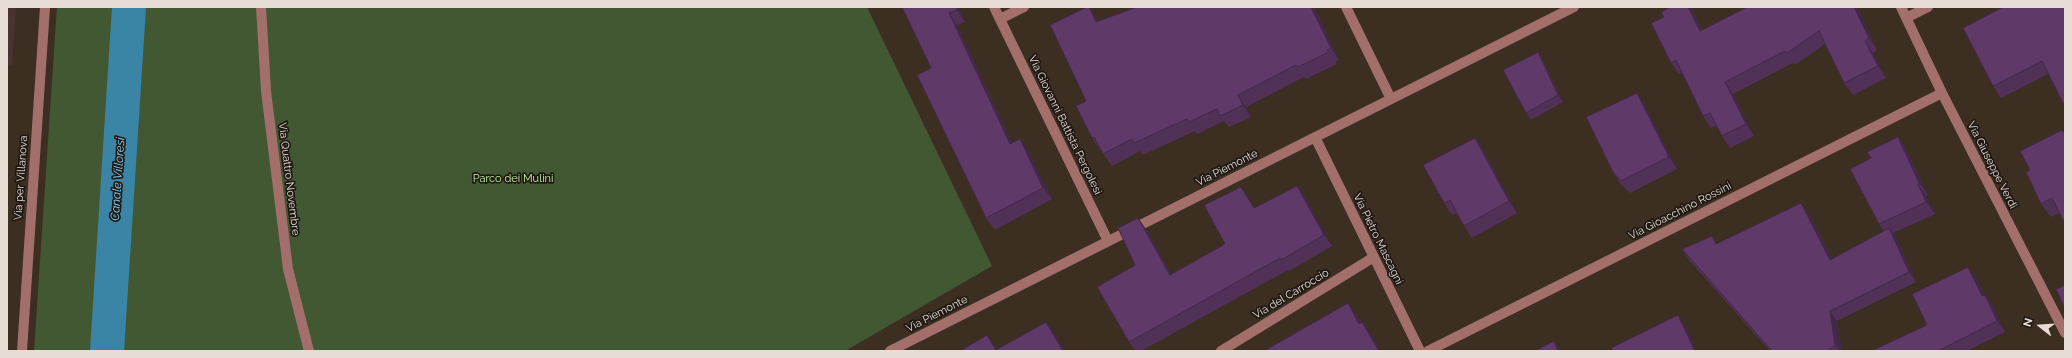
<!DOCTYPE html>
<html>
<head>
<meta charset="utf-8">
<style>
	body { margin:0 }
	#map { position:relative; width:2072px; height:358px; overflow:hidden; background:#3d2e22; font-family:Raleway,sans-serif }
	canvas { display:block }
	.frame { position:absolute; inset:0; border:8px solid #e7ddd5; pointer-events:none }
	.north { position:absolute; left:2020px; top:306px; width:40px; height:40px; -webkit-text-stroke:3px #1f1812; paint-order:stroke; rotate:287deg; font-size:11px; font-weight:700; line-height:16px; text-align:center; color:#e7ddd5 }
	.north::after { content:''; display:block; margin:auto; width:14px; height:18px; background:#e7ddd5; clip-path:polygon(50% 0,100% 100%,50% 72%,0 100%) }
</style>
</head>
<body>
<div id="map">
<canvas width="2072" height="358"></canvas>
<div class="frame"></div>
<div class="north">N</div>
</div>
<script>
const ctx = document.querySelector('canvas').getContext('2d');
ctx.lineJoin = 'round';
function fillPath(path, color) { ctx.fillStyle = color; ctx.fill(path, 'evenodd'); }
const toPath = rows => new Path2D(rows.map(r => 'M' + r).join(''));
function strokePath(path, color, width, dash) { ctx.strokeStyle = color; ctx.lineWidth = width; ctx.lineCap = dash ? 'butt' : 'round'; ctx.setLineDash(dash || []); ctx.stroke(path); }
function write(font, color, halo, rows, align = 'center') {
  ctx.font = font + ' Raleway,sans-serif'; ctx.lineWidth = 3.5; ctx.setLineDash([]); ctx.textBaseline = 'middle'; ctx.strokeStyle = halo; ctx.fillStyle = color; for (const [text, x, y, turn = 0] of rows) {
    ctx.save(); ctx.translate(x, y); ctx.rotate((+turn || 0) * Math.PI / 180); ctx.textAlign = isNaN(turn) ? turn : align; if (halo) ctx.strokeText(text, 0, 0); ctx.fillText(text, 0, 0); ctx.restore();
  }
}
const industrial = toPath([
	[7,7,16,7,12,65,7,66]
]);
const green = toPath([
	[57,7,867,7,992,266,845,351,34,351]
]);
const canal = toPath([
	[107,351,129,7]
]);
const minor = toPath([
	[261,7,266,91,288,269,309,351],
	[994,7,1108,241],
	[1346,7,1391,99],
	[1901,7,1942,93,2065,333],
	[1906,18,1928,7],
	[1000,19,1024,7],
	[1315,137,1420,351],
	[22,351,45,7],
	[890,351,1574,7],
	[1221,351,1374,257],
	[1428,351,1942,93]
]);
const wall = toPath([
	[902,7,958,7,965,22,957,25,1012,143,1020,139,1028,151,1052,199,995,230,986,218,931,68],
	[1089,7,1098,21,1137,7,1314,7,1339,60,1335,62,1337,64,1306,79,1304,77,1246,107,1251,117,1229,127,1224,121,1197,134,1195,131,1143,155,1140,151,1112,166,1103,154,1101,149,1100,150,1092,138,1086,101],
	[1670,7,1689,7,1693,12,1702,30,1857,7,1877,50,1873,53,1886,78,1853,95,1844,83,1825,44,1795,65,1793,63,1733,94,1754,136,1730,148,1722,136,1717,125,1711,128,1703,116,1682,73,1679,74,1671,63,1664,17],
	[2065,7,2048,74,2001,98,1993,86],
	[1542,59,1563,102,1531,120,1526,113],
	[1645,105,1677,169,1630,193,1621,184,1613,172],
	[2065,133,2059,213,2051,217,2041,204,2030,170],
	[1898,137,1906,149,1928,195,1926,196,1935,214,1893,233,1897,239,1916,282,1837,321,1842,351,1770,351,1689,260,1682,249,1712,236,1717,244,1809,214,1832,259,1884,231,1879,224,1871,158],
	[1475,138,1483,150,1517,213,1472,238,1464,226,1456,213,1452,215,1444,203],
	[1297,186,1305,197,1332,246,1289,271,1288,270,1141,351,1136,351,1129,342,1135,265,1146,229,1171,274,1225,244,1241,187,1255,208],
	[1976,278,1984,295,1993,306,2005,332,1967,351,1871,351,1927,325]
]);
const shadedWall = toPath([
	[956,7,958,7,965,22,957,10],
	[1089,7,1097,18,1104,33,1096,22],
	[1311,7,1314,7,1339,60,1331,48],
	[1688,7,1689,7,1693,12,1708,43,1700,31],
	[1854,7,1857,7,1877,50,1869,38],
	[949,13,957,25,1018,156,1010,144],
	[1865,41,1873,53,1886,78,1878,66],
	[1538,52,1542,59,1563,102,1558,95],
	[1725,82,1733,94,1754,136,1746,124],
	[1637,93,1645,105,1677,169,1669,157],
	[1238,95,1246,107,1251,117,1243,105],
	[1898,137,1906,149,1928,195,1919,183],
	[1475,138,1483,150,1517,213,1509,201],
	[1020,139,1028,151,1052,199,1043,188],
	[1918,184,1926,196,1935,214,1926,202],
	[1297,186,1305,197,1332,246,1324,235],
	[1241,187,1249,198,1263,220,1254,208],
	[1801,203,1809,214,1838,271,1830,260],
	[1138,218,1146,229,1178,286,1170,275],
	[1889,228,1897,239,1916,282,1909,272],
	[1968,267,1976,278,1989,307,1982,296],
	[1985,295,1993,306,2005,332,1997,321],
	[1348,303,1358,317,1368,338,1359,324],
	[1830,311,1837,321,1842,351,1840,351,1835,345],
	[1678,315,1686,327,1697,351,1695,351],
	[1046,322,1055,334,1065,351,1063,351],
	[1362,322,1372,336,1381,351,1379,351],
	[987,335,995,347,998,351,996,351],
	[1554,341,1561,351,1558,351]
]);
const building = toPath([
	[902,7,956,7,957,10,949,13,1010,144,1020,139,1043,188,986,218,917,75,931,68,902,7],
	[1087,7,1089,7,1096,22,1137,7,1311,7,1331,48,1327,50,1329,52,1298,67,1296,65,1238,95,1243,105,1220,116,1217,109,1189,122,1187,119,1134,143,1132,139,1103,154,1094,137,1092,138,1076,106,1086,101,1050,25,1087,7],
	[1670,7,1688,7,1700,31,1747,7,1854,7,1869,38,1865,41,1878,66,1844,83,1819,31,1787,53,1785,51,1725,82,1746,124,1722,136,1710,113,1703,116,1676,60,1671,63,1651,23,1664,17,1661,12,1670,7],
	[2003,7,2065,7,2065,107,2042,61,1993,86,1963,28,2003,7],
	[1538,52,1558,95,1526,113,1503,70,1538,52],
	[1637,93,1669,157,1621,181,1613,172,1586,117,1637,93],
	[2062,130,2065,134,2065,224,2052,198,2041,204,2026,172,2030,170,2020,151,2062,130],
	[1898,137,1919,183,1918,184,1926,202,1879,224,1850,169,1871,158,1867,152,1898,137],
	[1475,138,1509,201,1464,226,1450,200,1444,203,1423,165,1475,138],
	[1297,186,1324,235,1281,260,1280,258,1129,342,1097,287,1135,265,1118,228,1138,218,1170,275,1225,244,1204,205,1241,187,1254,208,1297,186],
	[1801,203,1830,260,1889,228,1909,272,1830,311,1835,345,1828,351,1772,351,1682,249,1712,236,1716,244,1801,203],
	[1968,267,1982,296,1985,295,1997,321,1938,351,1871,351,1927,325,1912,294,1968,267],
	[2065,285,2065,309,2056,289,2065,285],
	[1348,303,1359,324,1362,322,1379,351,1264,351,1348,303],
	[1678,315,1695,351,1613,351,1611,348,1678,315],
	[1046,322,1063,351,963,351,962,350,987,335,996,350,1046,322],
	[1554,341,1558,351,1535,351,1554,341]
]);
const streetNames = [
	["Via Giovanni Battista Pergolesi",1065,125,64],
	["Via Giuseppe Verdi",1992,165,63],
	["Via Piemonte",1227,168,-27],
	["Via per Villanova",21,178,-86],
	["Via Quattro Novembre",289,179,83],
	["Via Gioacchino Rossini",1680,211,-27],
	["Via Pietro Mascagni",1378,239,64],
	["Via del Carroccio",1291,294,-31],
	["Via Piemonte",937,314,-27]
];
const parkNames = [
	["Parco dei Mulini",513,179]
];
const waterNames = [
	["Canale Villoresi",118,179,-86]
];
fillPath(industrial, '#483330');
fillPath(green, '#425833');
strokePath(canal, '#3a85a5', 34);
strokePath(minor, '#a36f6b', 10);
fillPath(wall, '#523159');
fillPath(shadedWall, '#422849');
fillPath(building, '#5f3968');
strokePath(building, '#422849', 1);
write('11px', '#e7ddd5', '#1f1812', streetNames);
write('11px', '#c4f6a4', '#1f1812', parkNames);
write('italic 12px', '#84d5fa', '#1f1812', waterNames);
</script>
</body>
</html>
